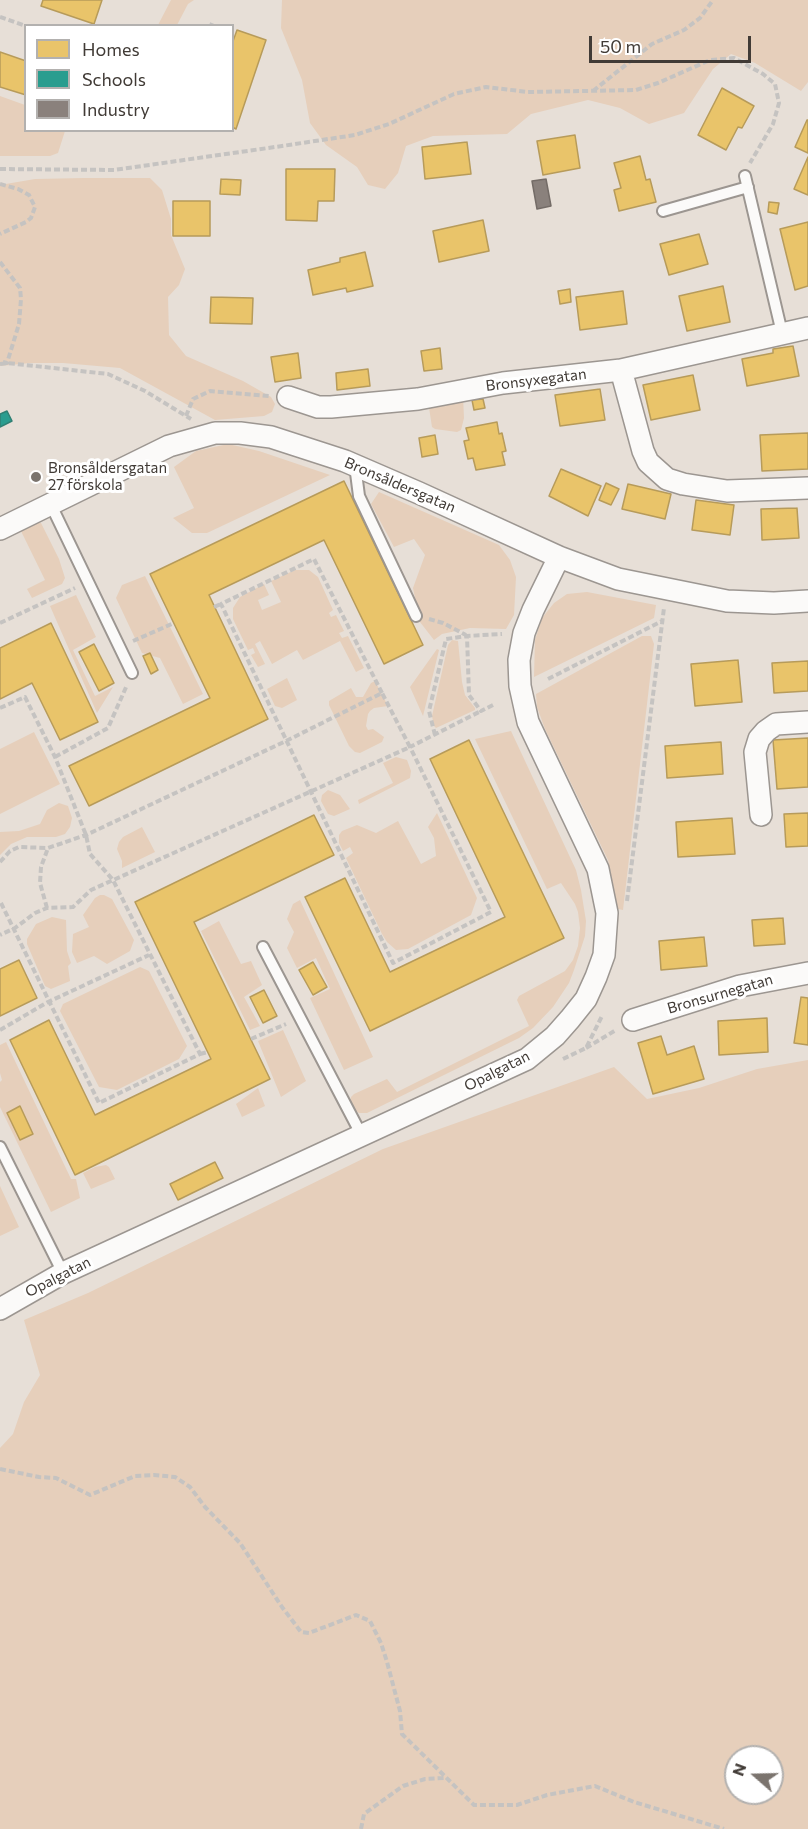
<!DOCTYPE html>
<html>
<head>
<meta charset="utf-8">
<style>
	body { margin:0 }
	#map { position:relative; width:808px; height:1829px; overflow:hidden; background:#e7dfd7; font-family:Commissioner,sans-serif }
	canvas { display:block }
	.legend { position:absolute; left:24px; top:24px; width:210px; height:108px; box-sizing:border-box; background:#fff; border:2px solid #b3b1af; margin:0; padding:8px 10px; list-style:none; font-size:18px; color:#413b36 }
	.legend li { display:flex; align-items:center; gap:12px; height:30px }
	.legend b { width:30px; border:2px solid #b3b1af }
	.north { position:absolute; left:724px; top:1745px; width:60px; height:60px; box-sizing:border-box; background:#fff; border:2px solid #b3b1af; border-radius:50%; rotate:290deg; font-size:16px; font-weight:700; line-height:24px; text-align:center; color:#413b36 }
	.north::after { content:''; display:block; margin:auto; width:21px; height:27px; background:#7b746e; clip-path:polygon(50% 0,100% 100%,50% 72%,0 100%) }
	.scale { position:absolute; left:589px; top:36px; width:162px; height:27px; box-sizing:border-box; border:3px solid #413b36; border-top:0; padding-left:8px; font-size:18px; line-height:21px; white-space:nowrap; color:#413b36; -webkit-text-stroke:4px #fff; paint-order:stroke }
</style>
</head>
<body>
<div id="map">
<canvas width="808" height="1829"></canvas>
<ul class="legend">
<li><b style="height:16px;background:#e9c46a"></b>Homes</li>
<li><b style="height:16px;background:#2a9d8f"></b>Schools</li>
<li><b style="height:16px;background:#8a817c"></b>Industry</li>
</ul>
<div class="north">N</div>
<div class="scale">50 m</div>
</div>
<script>
const ctx = document.querySelector('canvas').getContext('2d');
ctx.lineJoin = 'round';
function fillPath(path, color) { ctx.fillStyle = color; ctx.fill(path, 'evenodd'); }
const toPath = rows => new Path2D(rows.map(r => 'M' + r).join(''));
function strokePath(path, color, width, dash) { ctx.strokeStyle = color; ctx.lineWidth = width; ctx.lineCap = dash ? 'butt' : 'round'; ctx.setLineDash(dash || []); ctx.stroke(path); }
function write(font, color, halo, rows, align = 'center') {
  ctx.font = font + ' Commissioner,sans-serif'; ctx.lineWidth = 6; ctx.setLineDash([]); ctx.textBaseline = 'middle'; ctx.strokeStyle = halo; ctx.fillStyle = color; for (const [text, x, y, turn = 0] of rows) {
    ctx.save(); ctx.translate(x, y); ctx.rotate((+turn || 0) * Math.PI / 180); ctx.textAlign = isNaN(turn) ? turn : align; if (halo) ctx.strokeText(text, 0, 0); ctx.fillText(text, 0, 0); ctx.restore();
  }
}
const green = toPath([
	[171,0,194,0,188,4,177,25,158,25],
	[282,0,808,0,808,82,801,91,755,63,731,54,713,69,684,113,649,124,620,108,588,100,531,114,507,134,433,136,406,146,398,173,385,189,368,185,357,167,326,145,310,123,302,80,281,28],
	[0,96,25,105,26,130,65,131,58,153,50,156,0,156],
	[84,178,150,178,162,190,171,219,171,235,185,269,179,285,168,297,169,335,186,356,243,381,271,397,275,404,272,412,264,416,215,420,120,368,63,363,30,363,0,366,0,185,35,179],
	[463,396,464,418,461,430,457,432,435,429,432,427,428,401],
	[228,444,259,451,330,475,207,533,192,533,173,518,194,508,174,467,196,451],
	[379,492,499,545,510,560,516,577,514,615,506,629,470,628,442,634,434,640,420,622,413,588,425,555,414,539,394,547,371,504],
	[36,522,41,523,59,559,65,578,62,584,32,598,27,589,45,580,20,529],
	[295,570,309,570,318,577,333,610,329,613,331,617,336,615,344,631,339,633,342,638,348,636,364,668,356,672,340,641,303,660,297,650,272,664,260,641,255,644,265,664,258,667,251,655,255,653,253,648,248,650,233,619,233,608,240,597,264,584,269,595,258,600,262,610,281,602,271,581],
	[145,576,203,694,183,704,160,658,142,653,116,598,122,585],
	[587,592,656,605,654,618,534,677,535,640,542,618,554,603,567,594],
	[76,595,96,637,73,650,95,696,113,687,97,713,50,606],
	[642,636,651,636,654,644,623,910,618,909,608,860,545,729,537,707,536,694],
	[452,640,458,641,462,682,465,695,475,708,475,710,436,728,434,726,432,716,448,645],
	[437,649,439,650,423,716,410,687],
	[287,678,297,700,282,708,275,706,267,689],
	[375,681,388,706,374,708,370,711,368,714,366,726,368,730,373,729,384,737,382,742,360,753,355,752,349,746,329,705,329,701,351,688,356,697,363,697,371,683],
	[511,731,576,870,581,890,586,921,585,936,574,970,569,983,553,1007,533,1028,519,1038,367,1113,359,1113,353,1109,350,1102,351,1097,354,1094,387,1079,397,1092,529,1026,517,1000,519,996,565,971,573,960,578,946,580,928,578,912,575,904,561,883,547,889,475,739],
	[34,732,60,784,0,814,0,749],
	[396,757,407,760,411,771,410,778,359,804,358,800,393,783,383,763],
	[328,790,340,795,350,809,334,816,328,814,321,801,322,795],
	[59,803,68,806,72,818,70,827,65,834,56,837,27,837,11,844,0,855,0,832,19,831,40,824,47,810],
	[437,813,477,898,471,915,408,949,396,950,387,942,382,934,346,858,353,853,350,847,343,851,339,843,339,835,342,831,357,825,376,833,398,821,421,864,436,856,434,838,428,827],
	[142,827,155,852,122,868,122,861,117,849,119,842,123,837],
	[100,895,104,895,112,899,134,940,130,951,107,964,94,956,77,963,72,952,73,934,89,927,83,915,95,898],
	[300,900,373,1057,344,1070,310,998,330,989,316,958,297,968,287,948,294,932,287,919,293,904],
	[52,917,66,920,67,951,71,963,68,966,70,981,51,989,45,986,27,944,27,939,36,924],
	[219,921,241,964,251,961,262,985,244,997,260,1026,250,1030,201,931],
	[140,967,149,971,187,1046,179,1059,117,1090,99,1087,60,1011,63,1004],
	[283,1030,306,1081,281,1097,258,1041],
	[6,1042,71,1179,76,1179,80,1198,51,1212,0,1107,0,1082,2,1080,0,1073,0,1045],
	[808,1060,808,1829,0,1829,0,1448,13,1434,24,1402,40,1375,24,1320,88,1293,383,1149,614,1067,647,1099,699,1088,757,1069],
	[736,1757,772,1757,772,1793,736,1793],
	[258,1088,265,1106,242,1117,236,1104],
	[106,1165,109,1167,115,1179,91,1189,83,1173,95,1167],
	[0,1186,19,1227,0,1236]
]);
const homes = toPath([
	[43,0,102,0,94,24,41,6,43,0],
	[237,30,266,40,236,129,232,127,232,44,237,30],
	[0,52,26,61,26,95,0,87,0,52],
	[722,88,754,106,742,128,738,127,726,150,698,135,722,88],
	[807,120,808,120,808,153,795,147,807,120],
	[575,135,580,168,543,175,537,141,575,135],
	[467,142,471,174,425,179,422,147,467,142],
	[640,156,646,180,650,179,656,202,619,211,614,190,621,188,614,163,640,156],
	[808,157,808,195,794,189,808,157],
	[286,169,335,169,334,201,318,201,317,221,286,220,286,169],
	[221,179,241,180,240,195,220,194,221,179],
	[173,201,210,201,210,236,173,236,173,201],
	[769,202,779,203,777,214,768,212,769,202],
	[483,220,489,251,439,262,433,231,483,220],
	[808,222,808,286,795,290,780,229,808,222],
	[699,234,708,264,669,275,660,244,699,234],
	[365,252,373,286,347,292,346,288,313,295,308,270,340,262,340,258,365,252],
	[723,286,730,322,687,331,679,296,723,286],
	[570,289,571,302,560,304,558,291,570,289],
	[623,291,627,324,580,330,576,297,623,291],
	[211,297,253,298,252,324,210,323,211,297],
	[793,346,799,376,747,386,742,359,773,353,773,349,793,346],
	[440,348,442,369,424,371,421,351,440,348],
	[298,353,301,378,275,382,271,357,298,353],
	[368,369,370,386,337,390,336,373,368,369],
	[693,375,700,410,651,420,643,385,693,375],
	[600,389,605,420,560,426,555,395,600,389],
	[483,399,485,408,474,410,472,400,483,399],
	[497,422,499,434,502,433,506,451,502,452,505,465,476,470,473,458,468,459,464,441,469,440,466,428,497,422],
	[808,433,808,469,762,471,760,435,808,433],
	[435,435,438,454,422,457,419,438,435,435],
	[561,469,601,486,588,516,549,496,561,469],
	[344,481,423,645,384,664,324,540,209,595,268,719,89,806,69,766,210,698,150,574,344,481],
	[606,483,619,489,611,505,599,500,606,483],
	[628,484,671,494,665,519,622,509,628,484],
	[696,500,734,505,730,535,692,530,696,500],
	[797,508,799,538,762,540,761,509,797,508],
	[51,623,98,722,60,740,32,683,0,699,0,648,51,623],
	[94,644,114,683,99,691,79,652,94,644],
	[150,653,158,670,151,674,143,656,150,653],
	[738,660,742,702,695,706,691,664,738,660],
	[808,661,808,691,774,693,772,663,808,661],
	[808,738,808,787,777,789,773,740,808,738],
	[469,740,564,938,370,1031,305,897,345,878,390,972,505,917,430,759,469,740],
	[721,742,723,774,667,778,665,746,721,742],
	[808,813,808,846,786,847,784,814,808,813],
	[314,815,334,855,194,922,270,1079,75,1175,10,1040,49,1020,95,1115,211,1059,135,902,314,815],
	[732,818,735,854,678,857,676,822,732,818],
	[783,918,785,944,754,946,752,920,783,918],
	[704,937,707,966,661,970,659,941,704,937],
	[19,960,37,998,0,1016,0,969,19,960],
	[313,962,327,987,313,995,299,970,313,962],
	[264,990,277,1016,263,1023,250,997,264,990],
	[801,997,808,998,808,1045,794,1043,801,997],
	[767,1018,768,1052,719,1055,718,1021,767,1018],
	[661,1036,667,1055,694,1046,704,1079,653,1094,638,1043,661,1036],
	[20,1106,33,1134,20,1140,7,1113,20,1106],
	[215,1162,223,1178,178,1200,170,1184,215,1162]
]);
const schools = toPath([
	[7,411,12,421,0,427,0,414,7,411]
]);
const industry = toPath([
	[546,179,551,206,537,209,532,181,546,179]
]);
const path = toPath([
	[0,17,26,26],
	[211,26,212,23],
	[593,91,652,44,684,30,700,18,713,0],
	[0,169,114,170,282,146,355,135,389,124,454,94,486,87,528,92,636,90,658,83,710,60,734,58,763,74,775,84,779,103,773,124,750,163],
	[0,184,18,189,29,195,35,207,31,218,26,222,0,234],
	[0,262,20,288,21,299,19,324,7,363,0,361],
	[0,364,7,363,108,374,145,391,191,419],
	[186,416,193,399,210,391,269,396],
	[214,607,221,604],
	[429,619,443,623,466,635],
	[0,623,75,588],
	[133,641,174,623],
	[548,679,662,621],
	[382,693,314,559,221,604,393,963,491,912,410,747,481,711],
	[493,705,481,711,469,695,467,636,502,634],
	[0,708,25,697,55,757,86,835,90,854,113,880,200,1054,99,1103,0,901],
	[435,735,429,711,446,639,467,636],
	[55,757,108,728,127,685],
	[0,862,10,851,19,847,48,848,86,835,286,741,382,693,410,747,91,890,73,907,47,908,35,913,15,928,0,935],
	[627,901,664,608],
	[47,908,40,883,41,867,48,848],
	[0,1030,48,1002,149,955],
	[251,1039,286,1024],
	[586,1048,616,1030],
	[200,1054,208,1052],
	[563,1059,586,1048,602,1016],
	[0,1469,39,1477,56,1478,90,1495,135,1476,154,1475,175,1477,190,1487,205,1507,240,1543,282,1607,301,1632,309,1633,356,1615,370,1621,381,1643,387,1662,400,1711,402,1734,474,1805,517,1805,547,1795,595,1786,634,1802,724,1829],
	[361,1829,364,1814,403,1786,425,1779,445,1778]
]);
const service = toPath([
	[745,176,782,333],
	[663,211,748,187],
	[355,465,359,496,416,616],
	[51,505,132,673],
	[263,947,362,1136],
	[0,1147,63,1273]
]);
const minor = toPath([
	[621,370,643,451,648,462,667,479,683,484,727,491,808,488],
	[288,397,318,407,331,407,418,399,503,383,621,370,808,328],
	[0,529,169,446,215,433,240,433,271,437,345,461,419,493,559,557,618,579,727,601,774,603,808,601],
	[761,815,755,752,759,739,766,731,776,724,808,722],
	[633,1020,740,986,808,973],
	[0,1309,63,1273,527,1059,555,1036,570,1019,586,999,596,977,604,955,607,913,598,869,528,722,520,686,519,660,524,633,533,610,559,557]
]);
const markers = [
	[36,477,6,"#7b746e"]
];
const streetNames = [
	["Bronsyxegatan",536,380,-7],
	["Bronsåldersgatan",400,485,23],
	["Bronsurnegatan",720,994,-16],
	["Opalgatan",497,1071,-27],
	["Opalgatan",58,1277,-27]
];
const poiNames = [
	["Bronsåldersgatan",48,468],
	["27 förskola",48,485]
];
fillPath(green, '#e6cfbb');
fillPath(homes, '#e9c46a');
strokePath(homes, '#b79b5a', 1.5);
fillPath(schools, '#2a9d8f');
strokePath(schools, '#318074', 1.5);
fillPath(industry, '#8a817c');
strokePath(industry, '#746c67', 1.5);
strokePath(service, '#9c9691', 14);
strokePath(minor, '#9c9691', 24);
strokePath(path, '#c5c3c1', 4, [6, 3]);
strokePath(service, '#fbfaf9', 10);
strokePath(minor, '#fbfaf9', 21);
for (const [x, y, r, color] of markers) { const dot = new Path2D(); dot.arc(x, y, r, 0, 2 * Math.PI); ctx.fillStyle = color; ctx.fill(dot); strokePath(dot, '#fff', 2); }
write('15px', '#413b36', '#fff', streetNames);
write('15px', '#413b36', '#fff', poiNames, 'left');
</script>
</body>
</html>
